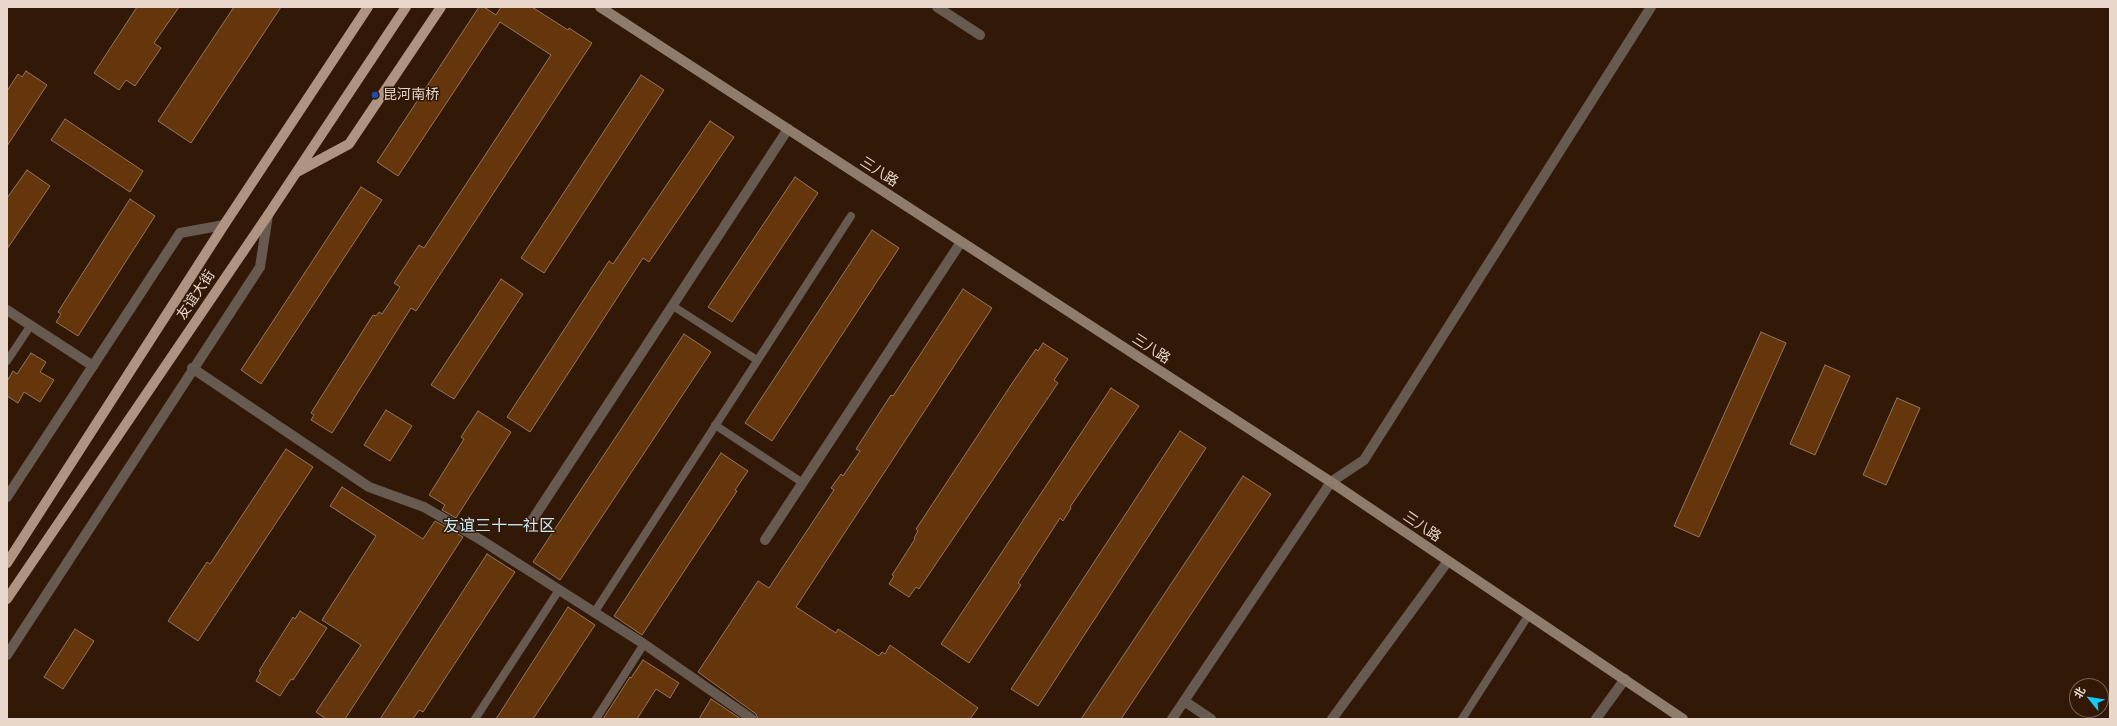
<!DOCTYPE html>
<html>
<head>
<meta charset="utf-8">
<style>
	body { margin:0 }
	#map { position:relative; width:2117px; height:726px; overflow:hidden; background:#321806; font-family:Lora,"Noto Sans SC",serif }
	canvas { display:block }
	.frame { position:absolute; inset:0; border:8px solid #e9d7cc; pointer-events:none }
	.north { position:absolute; left:2069px; top:678px; width:40px; height:40px; box-sizing:border-box; background:#321806; border:1px solid #7b6455; border-radius:50%; rotate:300deg; font-size:11px; font-weight:700; line-height:16px; text-align:center; color:#e9d7cc }
	.north::after { content:''; display:block; margin:auto; width:14px; height:18px; background:#12cafb; clip-path:polygon(50% 0,100% 100%,50% 72%,0 100%) }
</style>
</head>
<body>
<div id="map">
<canvas width="2117" height="726"></canvas>
<div class="frame"></div>
<div class="north">北</div>
</div>
<script>
const ctx = document.querySelector('canvas').getContext('2d');
ctx.lineJoin = 'round';
function fillPath(path, color) { ctx.fillStyle = color; ctx.fill(path, 'evenodd'); }
const toPath = rows => new Path2D(rows.map(r => 'M' + r).join(''));
function strokePath(path, color, width, dash) { ctx.strokeStyle = color; ctx.lineWidth = width; ctx.lineCap = dash ? 'butt' : 'round'; ctx.setLineDash(dash || []); ctx.stroke(path); }
function write(font, color, halo, rows, align = 'center') {
  ctx.font = font + ' Lora,"Noto Sans SC",serif'; ctx.lineWidth = 3; ctx.setLineDash([]); ctx.textBaseline = 'middle'; ctx.strokeStyle = halo; ctx.fillStyle = color; for (const [text, x, y, turn = 0] of rows) {
    ctx.save(); ctx.translate(x, y); ctx.rotate((+turn || 0) * Math.PI / 180); ctx.textAlign = isNaN(turn) ? turn : align; if (halo) ctx.strokeText(text, 0, 0); ctx.fillText(text, 0, 0); ctx.restore();
  }
}
const building = toPath([
	[137,7,179,7,154,43,161,48,135,86,126,80,119,90,94,73,137,7],
	[234,7,281,7,191,143,158,121,234,7],
	[479,7,484,7,496,15,501,7,532,7,568,30,569,28,592,43,416,311,411,308,332,433,311,420,314,415,311,413,373,315,376,316,379,312,382,314,400,287,394,283,419,245,424,248,551,55,500,22,398,176,377,162,479,7],
	[26,71,47,85,7,146,7,91,18,74,22,77,26,71],
	[641,75,664,90,544,273,521,258,641,75],
	[65,119,143,171,130,192,51,140,65,119],
	[710,121,734,137,649,262,643,258,530,432,507,417,609,261,613,264,710,121],
	[27,170,50,186,7,249,7,198,27,170],
	[795,177,818,193,732,322,708,307,795,177],
	[361,187,382,200,261,384,241,370,361,187],
	[130,199,155,216,78,336,56,322,61,314,58,312,130,199],
	[872,230,899,248,772,441,745,423,872,230],
	[501,279,523,294,454,399,431,385,501,279],
	[963,289,992,308,796,607,836,633,838,629,879,656,882,652,885,654,890,645,978,708,970,719,758,719,756,714,698,672,758,581,769,588,834,490,831,488,841,474,843,476,860,451,856,449,878,415,891,395,893,396,963,289],
	[1761,332,1786,343,1699,537,1674,526,1761,332],
	[684,334,711,352,560,580,533,562,684,334],
	[1043,343,1068,359,1054,380,1058,383,919,589,916,587,909,597,889,584,894,576,892,575,915,539,914,538,918,531,916,529,1013,382,1036,349,1038,351,1043,343],
	[31,353,46,362,40,372,54,380,40,402,24,392,18,403,7,396,7,381,13,371,17,374,31,353],
	[1825,365,1850,376,1815,455,1790,444,1825,365],
	[1111,388,1139,406,1070,507,1071,508,1063,521,1060,518,1018,583,1021,585,969,663,941,644,1111,388],
	[1897,398,1920,408,1886,485,1863,475,1897,398],
	[386,410,412,426,390,461,364,445,386,410],
	[478,411,511,432,456,518,442,510,445,505,429,495,464,439,461,437,478,411],
	[1180,431,1206,448,1038,706,1011,689,1180,431],
	[286,449,313,467,198,641,168,621,207,562,210,564,286,449],
	[721,453,748,471,735,490,737,491,642,635,614,616,721,453],
	[1243,476,1271,494,1121,719,1081,719,1243,476],
	[342,487,423,539,435,521,463,537,345,719,326,719,316,712,361,645,322,620,376,536,330,506,342,487],
	[487,554,515,572,499,596,423,712,419,710,413,719,380,719,487,554],
	[568,607,595,625,533,719,496,719,568,607],
	[300,611,327,628,293,680,291,679,280,696,256,681,261,672,259,671,293,617,295,619,300,611],
	[75,629,94,641,63,689,44,677,75,629],
	[643,660,679,683,670,698,656,689,637,719,603,719,630,677,631,678,643,660],
	[711,699,741,719,699,719,711,699]
]);
const service = toPath([
	[673,306,757,360],
	[7,361,31,325],
	[715,425,803,483],
	[594,613,851,216],
	[475,719,559,590],
	[596,719,644,644],
	[1462,719,1528,616]
]);
const minor = toPath([
	[937,7,980,35],
	[7,310,93,366],
	[192,368,369,487,424,507,481,540,644,644,752,719],
	[529,525,788,129],
	[765,540,961,242],
	[1184,701,1211,719],
	[1172,719,1331,482],
	[1332,719,1448,561],
	[1596,719,1625,679]
]);
const tertiary = toPath([
	[1331,482,1364,460,1651,7],
	[7,497,180,233,224,225],
	[7,655,260,267,268,215]
]);
const secondary = toPath([
	[600,7,1331,482,1683,719]
]);
const primary = toPath([
	[297,172,349,144,441,7],
	[7,563,224,225,368,7],
	[7,599,268,215,406,7]
]);
const markers = [
	[375,95,4,"#1a4fb4"]
];
const poiNames = [
	["昆河南桥",383,95]
];
const streetNames = [
	["三八路",879,172,33],
	["友谊大街",196,295,-56],
	["三八路",1151,349,33],
	["三八路",1422,527,34]
];
const quarterNames = [
	["友谊三十一社区",499,526]
];
fillPath(building, '#65360b');
strokePath(building, '#947660', 1);
strokePath(service, '#675a51', 8);
strokePath(minor, '#675a51', 10);
strokePath(tertiary, '#675a51', 10);
strokePath(secondary, '#8f7c6c', 10);
strokePath(primary, '#af9581', 10);
for (const [x, y, r, color] of markers) { const dot = new Path2D(); dot.arc(x, y, r, 0, 2 * Math.PI); ctx.fillStyle = color; ctx.fill(dot); strokePath(dot, '#321806', 1.5); }
write('14px', '#e9d7cc', '#321806', poiNames, 'left');
write('14px', '#e9d7cc', '#321806', streetNames);
write('16px', '#c7e9f7', '#321806', quarterNames);
</script>
</body>
</html>
